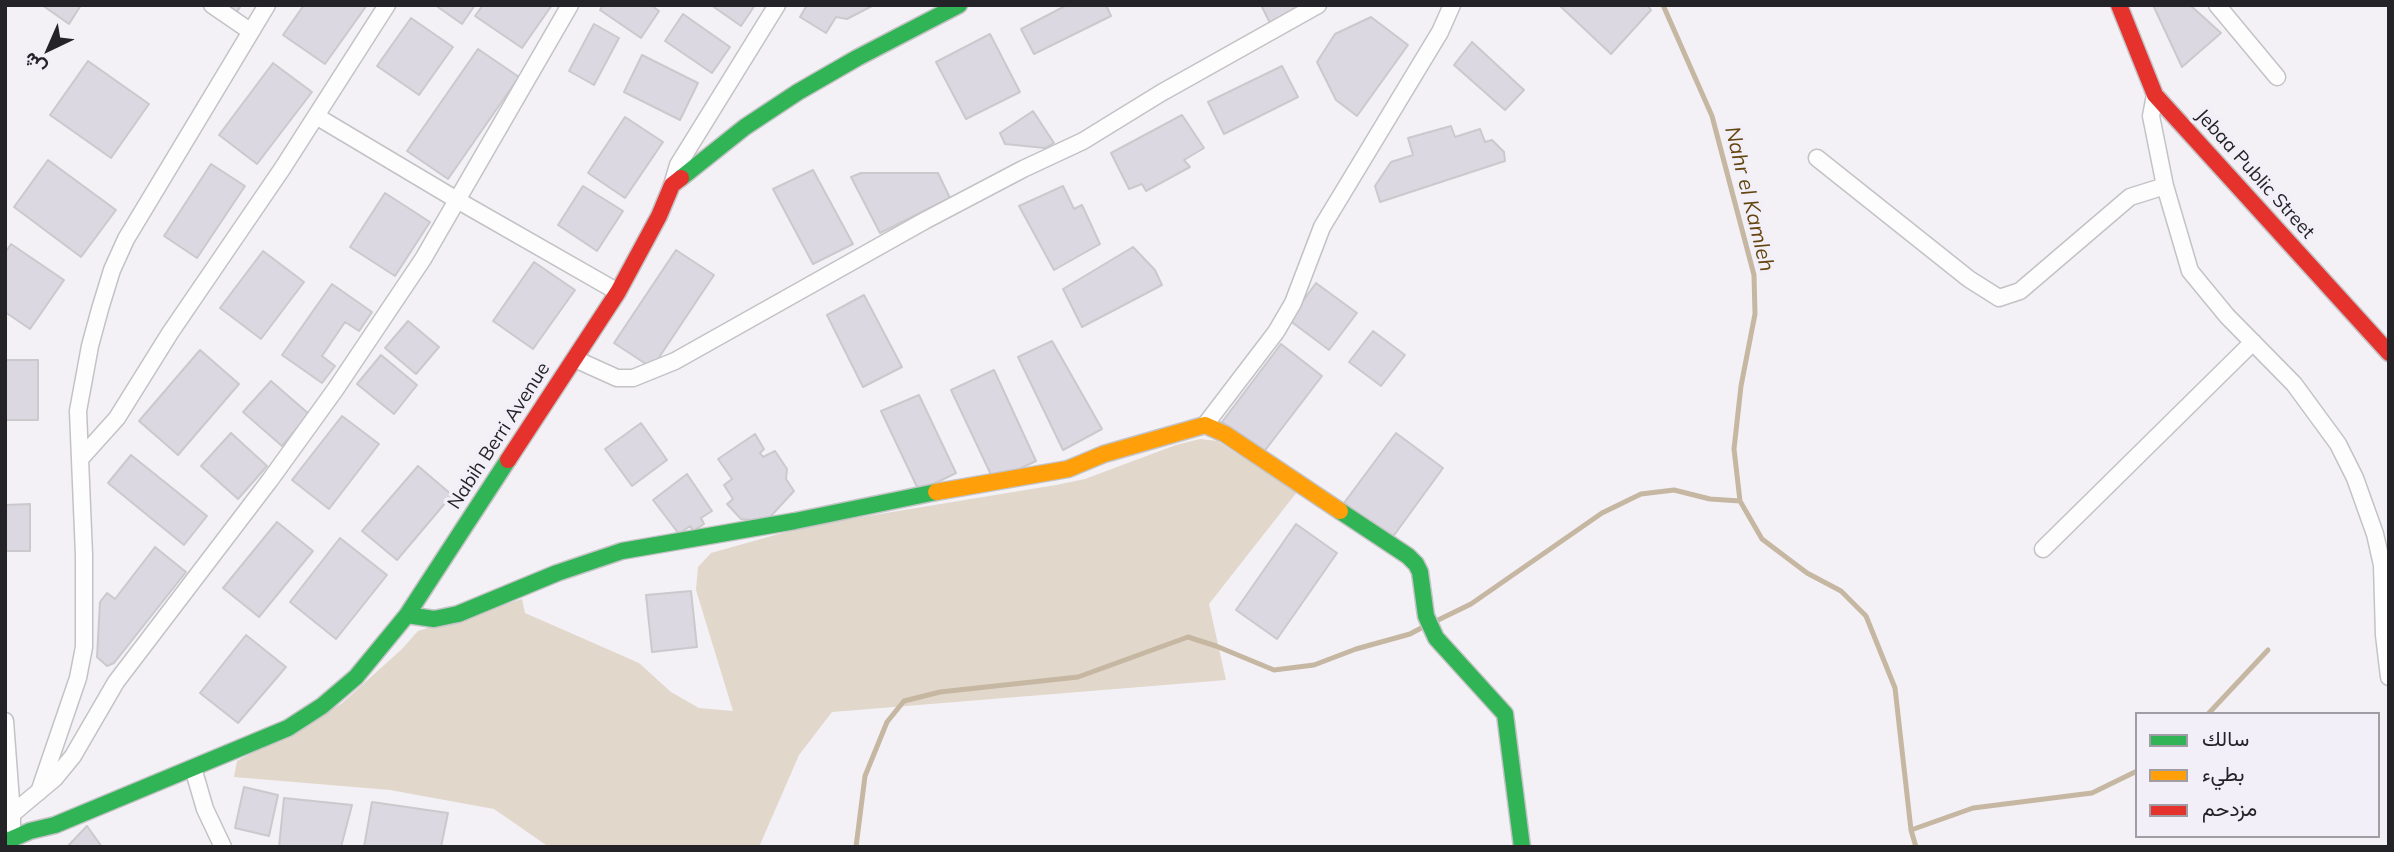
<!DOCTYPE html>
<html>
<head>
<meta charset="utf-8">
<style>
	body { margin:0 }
	#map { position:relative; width:2394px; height:852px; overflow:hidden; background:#f3f1f6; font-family:Mulish,Vazirmatn,sans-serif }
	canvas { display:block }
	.frame { position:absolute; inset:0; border:7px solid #242327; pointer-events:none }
	.legend { position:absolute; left:2135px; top:712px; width:245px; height:126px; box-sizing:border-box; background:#f2eff8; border:2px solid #a09da4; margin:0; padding:9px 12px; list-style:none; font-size:21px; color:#242327 }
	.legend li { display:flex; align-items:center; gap:14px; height:35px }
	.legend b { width:35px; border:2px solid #a09da4 }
	.north { position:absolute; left:14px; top:14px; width:70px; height:70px; -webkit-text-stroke:5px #f2eff8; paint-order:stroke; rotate:224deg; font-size:19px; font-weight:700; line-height:28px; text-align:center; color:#242327 }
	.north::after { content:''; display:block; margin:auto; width:24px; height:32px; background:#242327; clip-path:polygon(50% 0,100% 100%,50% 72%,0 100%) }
</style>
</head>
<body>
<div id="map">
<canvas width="2394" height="852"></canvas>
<div class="frame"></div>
<ul class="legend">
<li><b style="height:9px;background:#30b455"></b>سالك</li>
<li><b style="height:9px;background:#ff9f0a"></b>بطيء</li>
<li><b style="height:9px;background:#e5322d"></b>مزدحم</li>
</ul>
<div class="north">ش</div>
</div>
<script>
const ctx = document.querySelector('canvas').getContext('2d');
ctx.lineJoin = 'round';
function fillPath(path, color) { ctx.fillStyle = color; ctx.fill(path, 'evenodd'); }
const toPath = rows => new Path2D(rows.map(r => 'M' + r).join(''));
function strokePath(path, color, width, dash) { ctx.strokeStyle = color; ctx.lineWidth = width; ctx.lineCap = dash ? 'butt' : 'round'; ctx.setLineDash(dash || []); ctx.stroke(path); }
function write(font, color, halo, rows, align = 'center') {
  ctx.font = font + ' Mulish,sans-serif'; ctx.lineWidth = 7; ctx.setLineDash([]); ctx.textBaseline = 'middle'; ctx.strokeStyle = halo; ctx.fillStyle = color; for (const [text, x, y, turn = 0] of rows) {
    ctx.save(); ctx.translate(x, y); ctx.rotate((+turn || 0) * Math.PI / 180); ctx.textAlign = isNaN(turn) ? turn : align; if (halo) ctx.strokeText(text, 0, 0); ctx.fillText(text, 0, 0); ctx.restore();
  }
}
const green = toPath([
	[1200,439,1217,441,1297,492,1209,604,1226,680,832,712,799,755,759,847,549,847,494,809,390,790,234,777,237,761,341,704,402,649,418,631,522,599,525,613,639,663,671,692,699,708,733,711,696,590,698,567,711,553,807,526,1056,485,1085,479,1176,445]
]);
const stream = toPath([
	[1663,5,1712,116,1754,275,1755,314,1741,386,1734,449,1740,501,1762,539,1807,573,1841,591,1866,616,1895,688,1911,830,1916,847],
	[1434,622,1471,604,1602,513,1641,494,1674,490,1710,499,1740,501],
	[2208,714,2268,650],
	[1911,830,1973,808,2092,793,2137,771],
	[856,847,865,776,887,722,904,701,940,692,1078,677,1188,637,1216,646,1274,670,1314,665,1356,649,1410,634,1425,626]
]);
const building = toPath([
	[42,5,81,5,69,24,42,5],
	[227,5,241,5,237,12,227,5],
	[304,5,367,5,325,64,283,35,304,5],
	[435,5,475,5,462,24,435,5],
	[483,5,552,5,522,48,475,16,483,5],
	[603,5,651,5,659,11,641,38,600,10,603,5],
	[711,5,755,5,741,26,711,5],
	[807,5,870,5,872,6,847,19,836,17,826,33,800,17,807,5],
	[1067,5,1106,5,1111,16,1034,54,1021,29,1067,5],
	[1261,5,1308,5,1271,25,1261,5],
	[1559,5,1647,5,1651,10,1611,54,1559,5],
	[2153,5,2190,5,2221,33,2182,67,2153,5],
	[683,14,730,47,712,73,665,41,683,14],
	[1371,17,1408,45,1357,116,1336,100,1317,62,1335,34,1371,17],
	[411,18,453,47,419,95,377,66,411,18],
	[594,24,619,38,594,85,569,71,594,24],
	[990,34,1020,92,966,119,936,62,990,34],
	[1472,42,1524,90,1505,110,1454,65,1472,42],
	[478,49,519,77,448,179,407,151,478,49],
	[642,55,698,83,680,120,624,92,642,55],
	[88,61,149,104,111,158,50,115,88,61],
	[273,63,312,92,257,164,219,135,273,63],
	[1282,66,1298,97,1224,134,1208,102,1282,66],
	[1033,111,1054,143,1045,148,1005,144,1000,133,1033,111],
	[1182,115,1204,148,1184,160,1190,167,1146,191,1142,184,1129,189,1111,153,1182,115],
	[625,117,663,142,625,198,588,173,625,117],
	[1451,126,1455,137,1480,129,1485,142,1492,140,1504,152,1505,161,1380,202,1375,186,1391,162,1413,155,1408,138,1451,126],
	[48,160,116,210,81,257,14,207,48,160],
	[211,164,245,186,197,258,164,236,211,164],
	[813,170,853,244,813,264,773,189,813,170],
	[861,173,938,173,950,198,880,233,851,177,861,173],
	[583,186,623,211,597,251,558,225,583,186],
	[1063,186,1074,209,1082,205,1100,244,1054,270,1019,206,1063,186],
	[385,193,430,222,395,276,350,247,385,193],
	[11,244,64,280,30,329,5,312,5,253,11,244],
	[1133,247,1155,270,1162,285,1082,327,1063,289,1133,247],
	[676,250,714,275,652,368,614,343,676,250],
	[263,251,304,282,261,339,220,308,263,251],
	[534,262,575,290,533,349,493,321,534,262],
	[1316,283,1357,313,1329,350,1289,320,1316,283],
	[332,284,372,312,359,331,345,322,322,356,335,366,322,383,282,355,332,284],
	[864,295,902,367,863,387,827,315,864,295],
	[408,321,439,347,416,374,385,348,408,321],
	[1373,331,1405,355,1381,386,1349,362,1373,331],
	[1052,341,1102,429,1063,450,1018,357,1052,341],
	[1281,344,1322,376,1263,453,1222,422,1281,344],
	[200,350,239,384,178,455,139,421,200,350],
	[381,355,417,385,394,414,357,384,381,355],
	[5,360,38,360,38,420,5,420,5,360],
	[994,370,1036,461,994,481,951,390,994,370],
	[271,381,309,414,282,446,243,412,271,381],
	[919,395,956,473,919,491,881,411,919,395],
	[342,416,379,444,329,509,292,480,342,416],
	[641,423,667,460,632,486,605,449,641,423],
	[231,433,267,466,238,499,201,466,231,433],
	[1396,433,1443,468,1392,538,1344,503,1396,433],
	[755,434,764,449,760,453,763,457,775,451,787,469,786,479,794,491,770,517,750,520,741,519,727,504,733,499,724,485,732,479,718,459,755,434],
	[131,455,207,516,184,545,108,483,131,455],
	[418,466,452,495,397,560,362,531,418,466],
	[687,474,712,511,701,518,704,524,693,531,690,526,679,534,653,500,687,474],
	[30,504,30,551,5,551,5,505,30,504],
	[277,522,313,551,259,617,223,588,277,522],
	[1296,524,1337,553,1277,639,1236,610,1296,524],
	[340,538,387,575,336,639,290,602,340,538],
	[155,547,186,572,114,663,107,666,97,657,100,602,107,593,115,599,155,547],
	[691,591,697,647,652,652,646,595,691,591],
	[246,635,286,667,238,723,200,693,246,635],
	[244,787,278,795,269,836,235,828,244,787],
	[284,798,352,805,341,847,279,847,284,798],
	[372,802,448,813,441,847,364,847,372,802],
	[87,826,102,847,67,847,87,826]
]);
const street = toPath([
	[212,5,250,31],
	[2217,5,2277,77],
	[2155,95,2151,116,2165,186,2190,271,2227,316,2294,384,2338,444,2355,478,2375,534,2382,565,2384,635,2389,677],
	[316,116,457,200,618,292],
	[1817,158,1969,279,1999,298,2020,291,2130,197,2165,186],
	[672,185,678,165,777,5],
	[575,359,617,378,633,378,675,361,926,220,1023,169,1083,141,1161,93,1318,5],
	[1205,425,1276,332,1293,303,1322,227,1440,32,1452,5],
	[81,458,117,418,170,333,282,169,387,5],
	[2043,549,2253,342],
	[5,721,12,814],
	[193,768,205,809,223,847],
	[39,792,78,678,84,647,84,555,78,411,90,346,100,309,112,270,126,239,267,5],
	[12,825,12,814,55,778,73,756,116,682,270,480,335,390,423,259,570,5]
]);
const fast = toPath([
	[681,178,745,127,798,92,857,58,959,5],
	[1340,511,1408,556,1416,564,1420,572,1426,616,1436,638,1505,714,1522,847],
	[407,615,434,619,458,614,557,573,622,551,795,521,936,492],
	[5,842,30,831,55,825,288,728,322,706,356,677,407,615,508,460]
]);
const slow = toPath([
	[936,492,1068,469,1104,454,1205,425,1225,434,1340,511]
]);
const jam = toPath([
	[2119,5,2155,95,2389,353],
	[508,460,618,292,659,216,672,185,681,178]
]);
const streetNames = [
	["Jebaa Public Street",2255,174,48],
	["Nabih Berri Avenue",499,436,-57]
];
const waterNames = [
	["Nahr el Kamleh",1749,199,76]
];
fillPath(green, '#e1d7ca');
strokePath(stream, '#c6b7a2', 5);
fillPath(building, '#dbd8e2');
strokePath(building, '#cac9cc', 2);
strokePath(street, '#c3c2c5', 19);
strokePath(fast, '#c3c2c5', 19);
strokePath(slow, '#c3c2c5', 19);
strokePath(jam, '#c3c2c5', 19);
strokePath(street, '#fdfdfe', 16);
strokePath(fast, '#30b455', 16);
strokePath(slow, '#ff9f0a', 16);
strokePath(jam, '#e5322d', 16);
write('19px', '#242327', '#f2eff8', streetNames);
write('italic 21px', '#63450d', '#f2eff8', waterNames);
</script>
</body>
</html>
